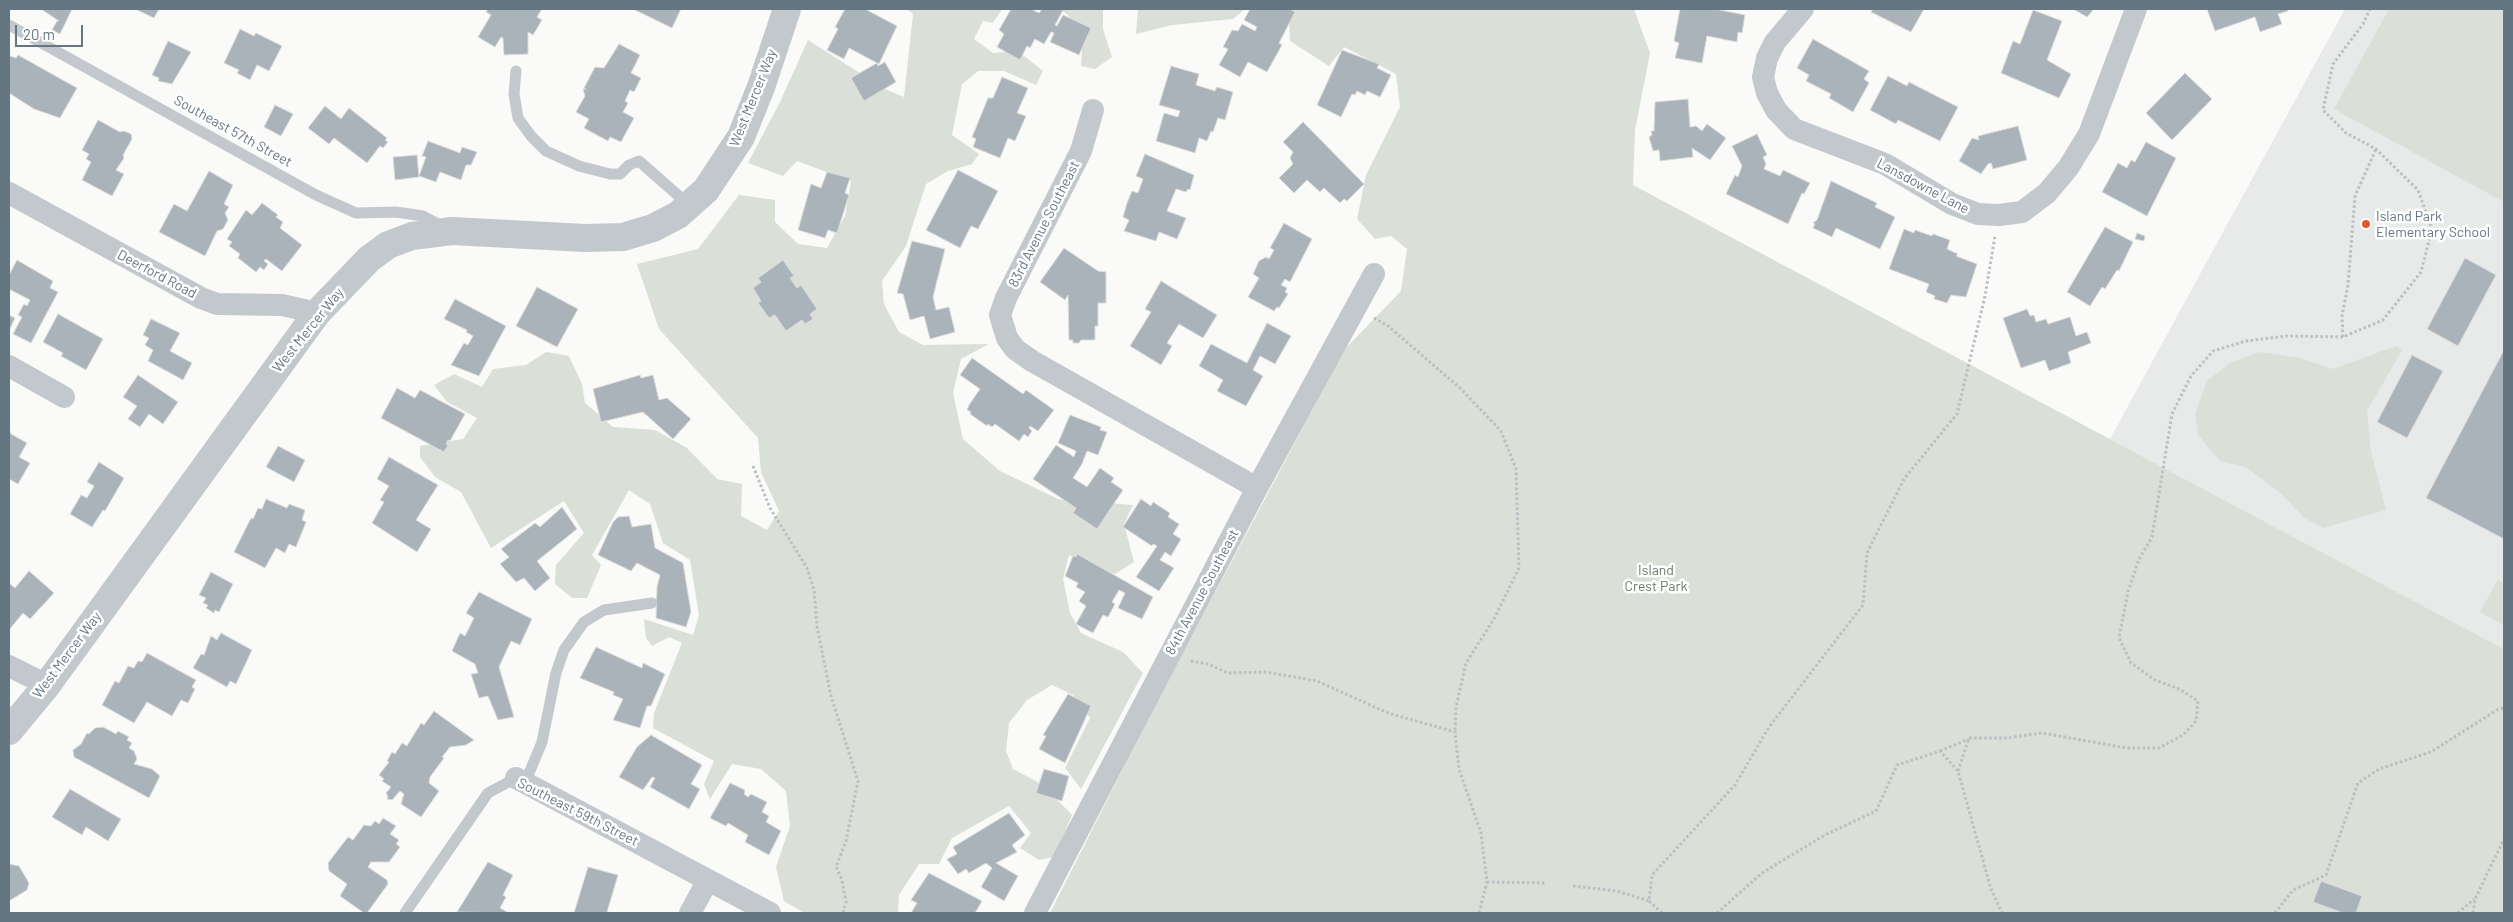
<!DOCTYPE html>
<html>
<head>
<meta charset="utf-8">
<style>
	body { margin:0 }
	#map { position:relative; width:2513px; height:922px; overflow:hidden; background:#fafaf8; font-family:Barlow,sans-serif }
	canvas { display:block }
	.frame { position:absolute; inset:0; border:10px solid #657683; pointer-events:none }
	.scale { position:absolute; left:15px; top:25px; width:68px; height:22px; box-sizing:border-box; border:2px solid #657683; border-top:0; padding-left:6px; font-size:15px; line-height:18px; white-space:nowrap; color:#657683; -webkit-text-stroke:4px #fff; paint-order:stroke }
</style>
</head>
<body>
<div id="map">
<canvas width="2513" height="922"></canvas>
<div class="frame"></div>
<div class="scale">20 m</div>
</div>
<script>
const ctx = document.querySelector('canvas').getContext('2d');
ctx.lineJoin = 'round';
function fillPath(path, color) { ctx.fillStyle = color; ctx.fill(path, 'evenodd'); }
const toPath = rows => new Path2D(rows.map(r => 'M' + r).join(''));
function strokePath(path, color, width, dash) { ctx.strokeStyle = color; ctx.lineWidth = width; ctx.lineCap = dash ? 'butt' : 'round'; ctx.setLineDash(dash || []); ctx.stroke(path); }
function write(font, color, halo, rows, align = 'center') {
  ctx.font = font + ' Barlow,sans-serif'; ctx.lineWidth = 5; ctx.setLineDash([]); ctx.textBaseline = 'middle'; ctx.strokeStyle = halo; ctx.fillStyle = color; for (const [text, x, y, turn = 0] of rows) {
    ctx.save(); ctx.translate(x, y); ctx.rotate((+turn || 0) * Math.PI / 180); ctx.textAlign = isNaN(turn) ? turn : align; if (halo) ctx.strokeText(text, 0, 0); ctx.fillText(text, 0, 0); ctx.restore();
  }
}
const built = toPath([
	[2345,9,2504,9,2504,649,2110,439]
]);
const green = toPath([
	[907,9,1002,9,993,23,983,21,974,39,993,53,1018,51,1043,71,1036,85,1004,71,978,71,962,84,952,135,979,154,972,164,948,171,926,184,906,246,882,281,884,304,899,332,923,345,989,344,961,359,953,393,963,439,1000,471,1058,499,1133,505,1124,524,1134,562,1115,574,1095,570,1069,555,1063,579,1070,613,1081,633,1123,652,1143,673,1081,789,1065,768,1090,718,1073,695,1052,685,1027,700,1009,723,1006,751,1013,769,1043,785,1072,815,1054,857,1039,860,1020,848,1031,833,1009,806,952,838,939,864,919,864,899,895,898,913,804,913,784,901,776,867,790,826,786,791,761,769,732,764,710,799,704,784,714,761,653,728,654,713,682,643,669,637,652,646,646,638,644,619,693,635,699,615,690,560,663,543,650,504,629,490,592,555,601,565,587,598,572,598,555,584,556,565,584,533,564,501,491,548,461,492,435,477,420,457,420,446,463,439,477,418,447,402,434,385,454,374,482,387,493,369,526,365,546,352,569,356,582,384,585,403,613,427,655,430,687,448,717,479,742,484,741,516,767,530,779,511,761,472,758,438,659,329,637,264,698,249,739,195,775,200,775,222,798,244,827,248,845,216,851,181,797,161,783,176,748,163,780,102,808,40,885,89,904,97,913,14],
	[1060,9,1103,9,1103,29,1112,57,1095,69,1081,66,1082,52,1069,16],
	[1138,9,1245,9,1233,19,1172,25,1136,34],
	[1274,9,1634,9,1650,53,1635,130,1633,185,2504,649,2504,913,1050,913,1147,721,1344,350,1401,291,1407,249,1391,236,1375,239,1357,219,1366,175,1400,107,1396,74,1344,47,1329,66,1290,41,1289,18],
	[2389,9,2504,9,2504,202,2334,109],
	[2396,346,2402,350,2367,411,2371,452,2386,510,2323,528,2304,518,2282,494,2246,467,2220,461,2198,435,2195,414,2207,381,2230,363,2259,352,2300,358,2333,369],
	[2498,579,2504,583,2504,625,2480,612]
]);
const building = toPath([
	[41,9,72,9,60,34,52,30,57,21,59,21,41,9],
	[135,9,159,9,154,18,135,9],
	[488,9,542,9,537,17,542,20,533,35,528,32,528,54,504,55,503,38,501,37,495,47,478,37,491,15,486,12,488,9],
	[633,9,681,9,672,28,633,9],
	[845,9,865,9,897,26,879,64,849,48,844,59,827,50,838,29,835,27,845,9],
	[1011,9,1031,9,1039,13,1042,9,1061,9,1063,10,1055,25,1057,26,1063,15,1091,28,1079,55,1050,42,1054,33,1051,32,1044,44,1035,39,1030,48,1027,46,1020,60,997,47,1004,34,999,30,1011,9],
	[1250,9,1290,9,1295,12,1279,43,1282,45,1267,72,1248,62,1240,77,1219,65,1228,49,1223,47,1232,30,1238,31,1242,24,1255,31,1257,27,1244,20,1250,9],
	[1680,9,1715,9,1745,15,1742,33,1738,32,1737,42,1707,36,1702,63,1675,58,1679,43,1674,41,1680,9],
	[1873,9,1924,9,1911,32,1871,12,1873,9],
	[2073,9,2094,9,2087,17,2073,9],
	[2207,9,2287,9,2288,11,2278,14,2282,24,2260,32,2255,17,2215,31,2207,9],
	[2033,10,2062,21,2047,60,2071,74,2059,98,2001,73,2013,41,2020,44,2033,10],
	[240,29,254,36,256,33,282,46,269,71,257,65,250,80,237,73,239,70,224,63,240,29],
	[1813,39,1869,71,1864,79,1869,83,1853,112,1829,98,1831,94,1806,81,1809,75,1797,68,1813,39],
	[168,41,191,52,172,84,158,81,159,78,152,75,168,41],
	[619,44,640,55,631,73,641,78,634,92,630,90,625,101,628,103,623,112,634,118,621,142,610,137,608,141,584,128,589,119,576,112,585,96,583,89,586,89,584,88,595,67,604,68,619,44],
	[1342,50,1379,64,1377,68,1391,75,1380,97,1367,91,1365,95,1357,91,1355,95,1352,94,1341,117,1317,105,1342,50],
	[18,55,77,88,60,118,34,109,9,93,9,59,10,56,16,58,18,55],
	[885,62,896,82,864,101,851,78,877,63,878,66,885,62],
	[1171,66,1199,74,1196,85,1215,91,1217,87,1233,92,1225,120,1218,118,1213,132,1211,131,1207,141,1199,138,1195,153,1156,141,1164,113,1178,117,1180,111,1159,105,1171,66],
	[2185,73,2212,99,2172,140,2146,113,2185,73],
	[1888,76,1907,86,1909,82,1958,107,1940,141,1898,120,1896,124,1870,110,1888,76],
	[1002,77,1028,88,1017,113,1026,116,1015,141,1008,138,1000,158,973,147,976,139,972,137,988,98,993,98,1002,77],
	[1688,99,1690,127,1696,126,1702,131,1707,124,1726,138,1710,160,1692,148,1693,157,1660,161,1659,150,1653,151,1649,137,1652,135,1651,131,1654,131,1655,102,1688,99],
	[275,105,293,114,281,136,264,127,275,105],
	[325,106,341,119,349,108,387,138,385,140,388,142,383,148,380,146,367,163,334,138,329,144,308,128,325,106],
	[98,120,120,132,124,131,131,134,132,139,123,155,124,158,116,170,124,174,112,196,82,180,91,162,86,159,89,154,82,150,98,120],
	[1303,122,1364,184,1347,201,1344,199,1340,203,1324,188,1320,192,1307,180,1294,193,1279,178,1293,164,1290,158,1293,152,1283,142,1303,122],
	[2018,126,2027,160,1993,169,1991,163,1988,164,1981,174,1959,161,1972,138,1979,140,1978,136,2018,126],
	[1757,134,1767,155,1763,157,1766,164,1764,169,1780,176,1783,170,1810,183,1804,194,1802,193,1788,224,1726,194,1735,175,1738,177,1742,166,1732,146,1757,134],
	[428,141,460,153,462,147,477,152,471,165,466,165,461,180,440,172,436,182,419,176,426,157,422,156,428,141],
	[2146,142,2176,158,2147,216,2102,192,2118,163,2127,168,2131,160,2135,162,2146,142],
	[1145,154,1194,175,1190,190,1188,189,1186,192,1176,189,1167,211,1186,218,1177,239,1159,232,1156,241,1124,231,1129,220,1123,217,1127,203,1132,191,1138,193,1143,179,1136,176,1145,154],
	[417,155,419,177,395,180,393,157,417,155],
	[958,170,998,191,978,229,971,226,960,248,926,230,958,170],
	[209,171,233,185,224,204,229,207,225,213,228,220,223,229,217,231,205,256,159,232,174,204,187,211,209,171],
	[827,172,850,178,845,193,849,195,837,233,828,230,825,238,798,230,811,184,821,188,827,172],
	[1831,181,1877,203,1875,207,1895,217,1880,249,1836,228,1832,237,1813,228,1815,224,1813,223,1817,220,1831,181],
	[262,203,278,215,276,217,283,222,280,228,302,245,282,271,266,259,264,261,268,264,264,270,260,267,256,272,238,258,240,254,229,246,232,242,227,239,246,210,252,215,262,203],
	[1284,223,1312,239,1290,282,1285,279,1281,285,1287,288,1285,292,1288,294,1279,308,1277,307,1274,311,1248,297,1259,278,1253,274,1259,261,1266,257,1269,259,1274,250,1270,248,1284,223],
	[2105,227,2133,242,2119,271,2117,270,2105,289,2102,287,2090,306,2067,292,2105,227],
	[1904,229,1914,233,1915,230,1932,236,1933,234,1950,240,1947,249,1958,254,1956,256,1977,264,1966,297,1951,295,1947,303,1934,299,1935,296,1926,292,1929,284,1889,269,1904,229],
	[2137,233,2145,236,2144,241,2135,239,2137,233],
	[912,241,945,249,933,297,936,310,949,307,955,332,930,339,924,316,910,320,903,294,897,293,912,241],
	[1064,248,1098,271,1106,272,1106,303,1098,303,1098,326,1095,326,1095,340,1081,340,1079,343,1073,343,1073,340,1069,340,1068,295,1065,300,1040,282,1064,248],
	[2465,258,2496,275,2458,346,2427,329,2465,258],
	[17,260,53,281,50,288,58,292,31,343,13,334,22,317,18,315,24,304,27,306,30,300,9,289,9,275,17,260],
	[783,260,794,276,790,278,797,288,801,285,817,309,810,314,813,319,805,324,802,320,786,331,775,315,769,318,758,303,761,301,753,288,761,282,758,278,783,260],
	[1161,281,1217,315,1203,338,1179,324,1167,343,1172,346,1161,365,1130,346,1151,312,1145,309,1161,281],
	[537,287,578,309,557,347,516,326,537,287],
	[455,299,506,326,479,376,451,365,464,343,468,345,473,336,466,332,467,330,444,319,455,299],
	[2027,309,2030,316,2034,315,2036,322,2046,319,2048,324,2070,317,2076,336,2087,332,2091,343,2068,352,2071,363,2049,371,2045,360,2021,368,2003,318,2027,309],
	[58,314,103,339,86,370,61,356,63,353,43,342,58,314],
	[9,315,15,318,9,331,9,315],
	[151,319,180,333,170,351,192,363,183,380,148,361,153,350,145,345,149,338,143,335,151,319],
	[1267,323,1291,336,1275,364,1260,356,1253,370,1263,376,1246,406,1217,391,1223,380,1199,366,1211,344,1247,363,1267,323],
	[2504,350,2504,539,2426,498,2504,350],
	[2412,355,2443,371,2407,438,2377,422,2412,355],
	[972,358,1023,394,1026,390,1054,410,1038,431,1030,426,1029,428,1032,431,1028,437,1024,434,1019,441,995,424,992,427,988,424,987,426,970,414,971,412,967,410,969,405,980,389,960,375,972,358],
	[138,375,178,402,163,424,149,414,140,427,128,419,137,406,123,397,138,375],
	[640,375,641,378,653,375,659,400,667,398,691,419,673,439,643,412,601,422,593,389,640,375],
	[397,388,415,398,420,390,465,414,450,441,448,440,446,444,448,445,444,452,381,418,397,388],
	[1070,415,1101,427,1100,430,1107,432,1098,455,1087,451,1082,464,1073,478,1087,487,1100,468,1114,478,1111,482,1123,490,1097,529,1073,513,1076,508,1033,479,1056,445,1074,457,1076,451,1058,443,1070,415],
	[9,429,11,434,27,443,19,457,30,463,18,484,9,479,9,429],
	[278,446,305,460,294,482,266,467,278,446],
	[389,457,438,485,416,520,431,529,417,552,372,523,384,502,380,500,389,486,377,479,389,457],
	[99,462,124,478,105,511,103,510,92,527,70,514,81,495,87,498,94,486,87,482,99,462],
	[266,499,287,508,289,504,305,510,302,520,306,522,296,547,289,544,285,553,276,548,265,568,234,552,251,518,253,519,258,508,262,509,266,499],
	[1141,499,1151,506,1153,502,1170,513,1168,517,1179,524,1173,534,1181,539,1171,556,1165,552,1160,560,1174,568,1159,591,1136,577,1157,546,1153,544,1152,546,1123,527,1141,499],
	[562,507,577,529,537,561,550,578,535,591,524,578,516,582,500,564,509,557,501,549,535,523,540,527,562,507],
	[629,516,632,527,651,524,655,548,683,563,691,612,686,627,656,618,657,587,660,575,637,563,631,571,598,555,613,522,618,517,629,516],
	[1077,554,1153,597,1142,619,1118,608,1125,593,1119,590,1112,602,1115,604,1108,617,1103,615,1093,633,1076,624,1086,606,1079,601,1085,592,1076,587,1078,583,1065,576,1073,556,1076,557,1077,554],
	[29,571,54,593,30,619,23,613,9,630,9,583,15,588,29,571],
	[211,572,233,584,219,612,215,610,214,613,206,608,208,605,203,603,206,598,199,595,211,572],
	[479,592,532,619,520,645,511,641,499,667,514,717,498,720,488,696,479,698,471,674,478,673,475,664,452,651,460,633,465,636,474,618,466,613,479,592],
	[221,633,252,650,236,684,230,681,227,687,193,668,201,654,204,655,211,636,217,640,221,633],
	[596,647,642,668,643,663,665,674,651,706,647,706,640,728,613,720,623,699,613,695,614,692,580,678,596,647],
	[147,653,196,680,192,687,195,689,188,703,181,700,172,716,147,702,134,723,102,705,115,681,119,683,128,666,134,668,138,661,142,662,147,653],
	[1068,694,1091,706,1065,763,1039,749,1046,736,1043,735,1068,694],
	[434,711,474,740,466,745,450,747,442,757,444,758,430,777,429,783,439,791,421,817,401,804,404,794,400,791,392,800,387,799,388,797,386,793,391,787,382,781,384,779,379,775,389,762,387,761,392,752,395,754,402,743,407,746,421,723,424,725,434,711],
	[103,727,116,734,118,731,129,737,127,740,132,743,129,748,134,751,137,759,134,764,152,769,160,776,149,798,74,757,73,750,81,744,87,733,89,734,95,728,103,727],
	[651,735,702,765,691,784,700,789,689,809,650,787,655,778,652,777,643,790,619,777,637,747,651,735],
	[1044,769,1069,776,1062,801,1036,793,1044,769],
	[730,783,745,790,744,794,748,797,751,794,767,802,762,812,769,816,766,822,781,831,769,855,745,842,748,835,728,823,726,826,710,818,730,783],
	[70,789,121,819,108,841,86,827,82,835,52,817,70,789],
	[1009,813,1025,835,1012,845,1017,852,996,863,1018,876,1004,901,981,887,992,868,986,863,969,873,966,869,958,874,947,859,957,854,953,847,1009,813],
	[383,818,396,826,390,834,399,840,396,844,400,847,389,862,371,862,368,867,387,880,388,884,367,913,364,913,340,896,347,884,329,871,328,863,348,837,353,840,364,825,371,826,375,821,379,824,383,818],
	[488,862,513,875,503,895,506,897,500,908,509,913,457,912,488,862],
	[9,864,19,866,29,883,27,890,9,901,9,864],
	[588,867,618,875,607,912,613,913,574,913,588,867],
	[929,873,982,901,975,913,911,913,917,903,911,900,929,873],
	[2321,881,2362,896,2356,913,2343,913,2313,902,2321,881]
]);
const path = toPath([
	[1374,318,1388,326,1460,388,1501,431,1516,469,1519,568,1494,619,1466,663,1456,707,1455,732],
	[2343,337,2342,316,2348,285,2355,196,2376,149],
	[753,466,770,508,807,568,814,590,817,627,831,696,858,781,846,841,836,867,842,880,846,902,843,913],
	[1191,661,1208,664,1228,673,1266,672,1317,681,1388,713,1455,732,1459,769,1481,833,1487,882,1479,913],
	[1940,751,1969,739],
	[1958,771,1969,738,2006,738,2042,733,2127,748,2159,748,2183,735,2196,721,2198,701,2179,689,2155,680,2131,663,2119,638,2128,592,2139,559,2152,537,2172,414,2191,376,2213,351,2246,341,2287,336,2343,337,2383,320,2421,272,2432,229,2418,190,2376,149,2346,133,2323,110,2333,64,2363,24,2370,9],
	[1487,882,1545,883],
	[1573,886,1617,891,1649,901],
	[1662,913,1649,901,1652,875,1735,785,1769,727,1863,605,1867,553,1904,479,1957,414,1985,296,1995,236],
	[1717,913,1762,873,1825,835,1876,811,1897,765,1940,751,1958,771,1991,889,2002,913],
	[2275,913,2293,890,2326,875,2358,783,2379,769,2431,752,2497,710,2504,708],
	[2458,913,2474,899],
	[2473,913,2475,899,2504,839]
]);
const service = toPath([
	[9,25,316,195,356,213,396,212,423,216,444,227],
	[516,71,514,94,518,118,531,136,546,151,579,166,610,174,620,174,629,165,639,161,689,205],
	[525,783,542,742,556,673,564,650,584,622,604,610,652,603],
	[405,913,488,793,516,778]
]);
const minor = toPath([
	[1803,9,1775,42,1767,58,1763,77,1767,93,1776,110,1794,129,1885,164,1952,204,1978,214,1999,215,2022,212,2047,193,2068,168,2089,134,2136,9],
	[1093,110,1081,151,1006,298,1000,315,1007,338,1015,349,1032,361,1257,488],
	[9,193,201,298,217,304,282,305,317,313],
	[9,366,64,397],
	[9,666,47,685],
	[516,778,770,913],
	[690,913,708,880],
	[1035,913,1257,488,1374,274]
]);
const tertiary = toPath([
	[9,731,47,685,317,313,369,259,388,245,412,236,452,231,585,238,623,237,653,228,678,215,706,190,741,137,761,87,787,9]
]);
const markers = [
	[2366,224,5,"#e4572e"]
];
const streetNames = [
	["West Mercer Way",753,98,-68],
	["Southeast 57th Street",233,131,29],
	["Lansdowne Lane",1923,186,28],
	["83rd Avenue Southeast",1044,224,-63],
	["Deerford Road",157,274,28],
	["West Mercer Way",308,330,-51],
	["84th Avenue Southeast",1202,592,-62],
	["West Mercer Way",67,655,-53],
	["Southeast 59th Street",578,812,27]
];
const poiNames = [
	["Island Park",2376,216],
	["Elementary School",2376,232]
];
const parkNames = [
	["Island",1656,570],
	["Crest Park",1656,586]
];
fillPath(built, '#e8e9e9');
fillPath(green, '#dadfd7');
fillPath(building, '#aab3b9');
strokePath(building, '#dcdcda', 1);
strokePath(path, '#bbbfc2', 3, [2.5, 2.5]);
strokePath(service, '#c3c8cc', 11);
strokePath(minor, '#c3c8cc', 22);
strokePath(tertiary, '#c3c8cc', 28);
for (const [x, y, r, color] of markers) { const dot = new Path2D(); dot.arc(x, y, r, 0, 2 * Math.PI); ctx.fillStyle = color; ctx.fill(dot); strokePath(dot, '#fff', 2); }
write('14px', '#657683', '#fff', streetNames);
write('14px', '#657683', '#fff', poiNames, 'left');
write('14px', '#687a64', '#fff', parkNames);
</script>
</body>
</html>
